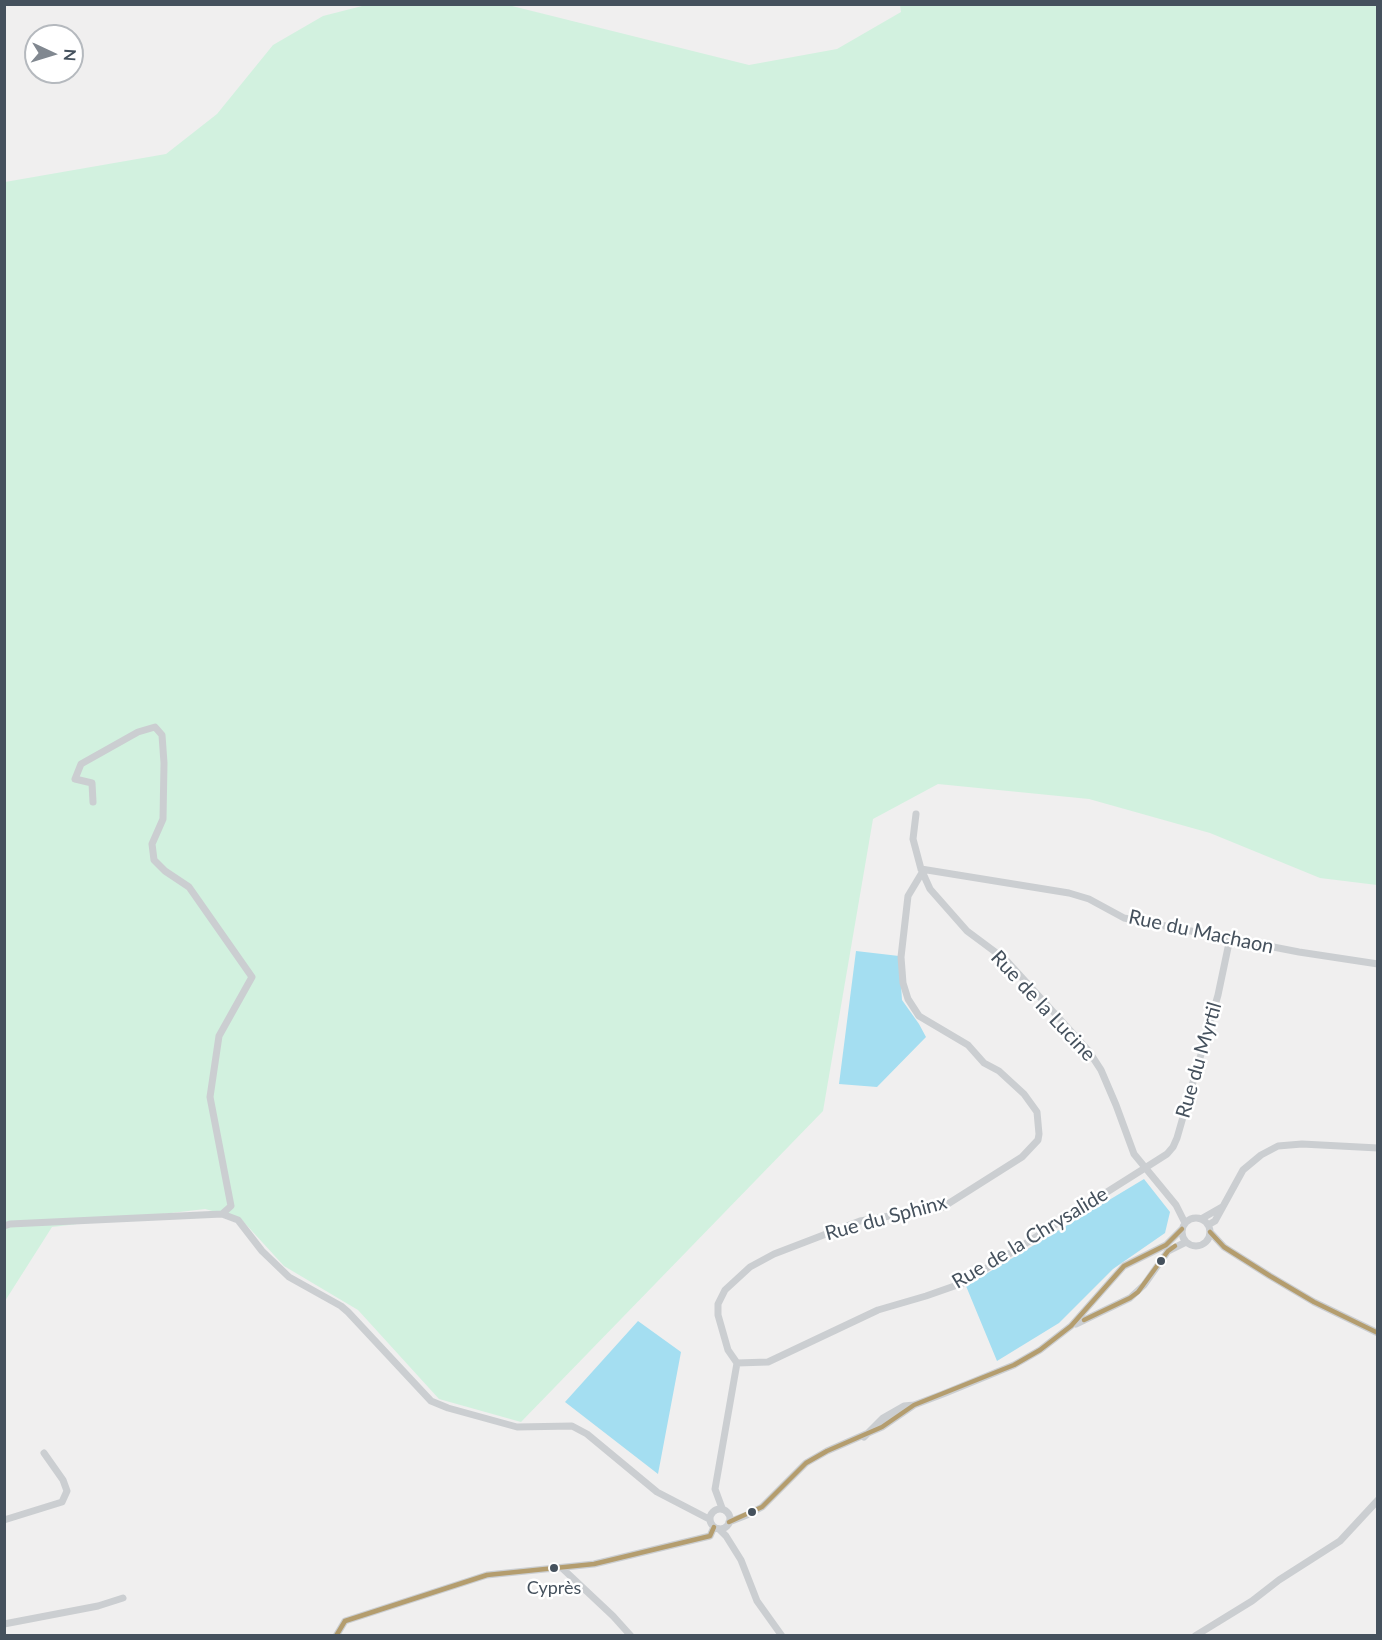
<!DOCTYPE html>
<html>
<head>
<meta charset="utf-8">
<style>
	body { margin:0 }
	#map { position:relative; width:1382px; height:1640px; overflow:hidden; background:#f0efef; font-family:Lato,sans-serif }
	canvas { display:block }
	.frame { position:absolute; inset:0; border:6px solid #45515d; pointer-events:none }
	.north { position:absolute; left:24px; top:24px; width:60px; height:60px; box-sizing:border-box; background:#fff; border:2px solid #b5b9be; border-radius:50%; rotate:94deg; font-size:16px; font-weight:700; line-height:24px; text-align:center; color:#45515d }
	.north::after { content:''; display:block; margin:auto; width:21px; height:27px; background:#818890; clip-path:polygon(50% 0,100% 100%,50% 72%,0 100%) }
</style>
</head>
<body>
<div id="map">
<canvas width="1382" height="1640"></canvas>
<div class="frame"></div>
<div class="north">N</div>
</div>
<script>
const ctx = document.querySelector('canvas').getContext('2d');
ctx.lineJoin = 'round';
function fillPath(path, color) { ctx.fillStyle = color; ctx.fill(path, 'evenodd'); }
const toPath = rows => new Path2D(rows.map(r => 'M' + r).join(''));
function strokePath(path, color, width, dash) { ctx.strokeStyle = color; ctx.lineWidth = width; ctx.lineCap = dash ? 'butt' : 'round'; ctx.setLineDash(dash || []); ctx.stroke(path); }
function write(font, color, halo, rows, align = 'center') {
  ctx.font = font + ' Lato,sans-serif'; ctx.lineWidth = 5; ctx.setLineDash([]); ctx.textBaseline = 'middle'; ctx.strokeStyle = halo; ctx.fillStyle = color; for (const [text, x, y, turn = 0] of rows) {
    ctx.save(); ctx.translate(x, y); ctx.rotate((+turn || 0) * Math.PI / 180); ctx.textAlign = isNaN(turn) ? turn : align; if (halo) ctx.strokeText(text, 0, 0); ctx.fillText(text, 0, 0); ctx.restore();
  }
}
const green = toPath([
	[366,5,508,5,749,65,837,49,901,12,900,5,1377,5,1377,885,1320,878,1210,833,1089,799,938,784,873,819,823,1111,521,1422,439,1399,358,1310,284,1266,241,1219,205,1209,52,1227,5,1301,5,182,166,154,217,114,273,45,323,16]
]);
const water = toPath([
	[856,951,899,956,902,1000,919,1024,926,1037,877,1087,839,1084],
	[1144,1179,1170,1212,1165,1233,1113,1269,1059,1323,997,1361,966,1286],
	[638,1321,681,1352,658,1474,565,1402]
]);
const street = toPath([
	[93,802,92,783,75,779,81,764,138,732,155,727,162,735,164,763,163,819,152,844,154,860,165,871,189,887,252,977,219,1036,210,1097,231,1206,222,1214],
	[916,814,913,839,921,869,930,889,967,931,1006,960,1088,1050,1101,1070,1116,1105,1134,1154,1176,1205,1185,1223],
	[921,869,1069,893,1089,899,1124,918,1299,952,1378,964],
	'1182 1232a14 14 0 1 1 28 0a14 14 0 1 1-28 0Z',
	[1201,1219,1222,1207],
	[1208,1225,1215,1221,1243,1170,1261,1155,1278,1146,1302,1144,1378,1148],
	[4,1226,10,1224,222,1214,238,1220,262,1251,289,1277,341,1306,348,1312,431,1401,448,1408,517,1427,572,1426,587,1434,657,1492,709,1519],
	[1210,1232,1224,1247,1270,1276,1314,1302,1378,1333],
	[1076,1324,1130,1298,1144,1285,1168,1251,1186,1242],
	[737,1363,728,1350,718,1315,718,1304,725,1290,750,1267,774,1254,860,1221,943,1207,1022,1157,1038,1140,1039,1134,1037,1112,1024,1094,999,1071,984,1063,968,1045,919,1016,908,999,903,983,901,957,908,896,923,871],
	[864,1437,883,1418,904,1406,914,1405,943,1394,1014,1365,1040,1350,1071,1326,1124,1266,1166,1245,1182,1229],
	[722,1508,715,1489,737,1363,768,1362,878,1310,926,1296,963,1283,1145,1168,1167,1154,1173,1147,1177,1138,1218,995,1230,938],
	'710 1519a10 10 0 1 1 20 0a10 10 0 1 1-20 0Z',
	[4,1520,62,1502,67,1491,63,1480,44,1453],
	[729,1522,747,1515,762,1507,806,1463,827,1451,882,1427,914,1405],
	[719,1529,726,1536,741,1560,757,1601,782,1636],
	[563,1569,613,1616,631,1636],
	[4,1624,98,1606,123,1598],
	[336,1636,345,1621,487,1575,594,1564,710,1536,714,1527],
	[1195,1636,1252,1601,1279,1580,1340,1541,1378,1500]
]);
const bus1 = toPath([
	[1210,1232,1224,1247,1270,1276,1314,1302,1378,1333],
	[1084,1320,1130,1298,1138,1292,1168,1251,1175,1246],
	[729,1522,762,1507,806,1463,827,1451,882,1427,914,1405,1014,1365,1040,1350,1071,1326,1124,1266,1166,1245,1182,1229],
	[336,1636,345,1621,487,1575,594,1564,710,1536,714,1527]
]);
const markers = [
	[1161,1261,5,"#45515d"],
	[752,1512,5,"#45515d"],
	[554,1568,5,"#45515d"]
];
const busNames = [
	["Cyprès",554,1588]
];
const streetNames = [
	["Rue du Machaon",1201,932,12],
	["Rue de la Lucine",1043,1006,47],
	["Rue du Myrtil",1199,1060,-74],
	["Rue du Sphinx",886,1218,-15],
	["Rue de la Chrysalide",1030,1238,-31]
];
fillPath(green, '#d2f1df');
fillPath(water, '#a4def1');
strokePath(street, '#cbced1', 7);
strokePath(bus1, '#b49d6e', 4.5);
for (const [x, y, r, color] of markers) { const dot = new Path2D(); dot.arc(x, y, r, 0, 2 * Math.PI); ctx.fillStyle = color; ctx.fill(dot); strokePath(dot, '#fff', 2); }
write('18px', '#45515d', '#fff', busNames);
write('20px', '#45515d', '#fff', streetNames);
</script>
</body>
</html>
